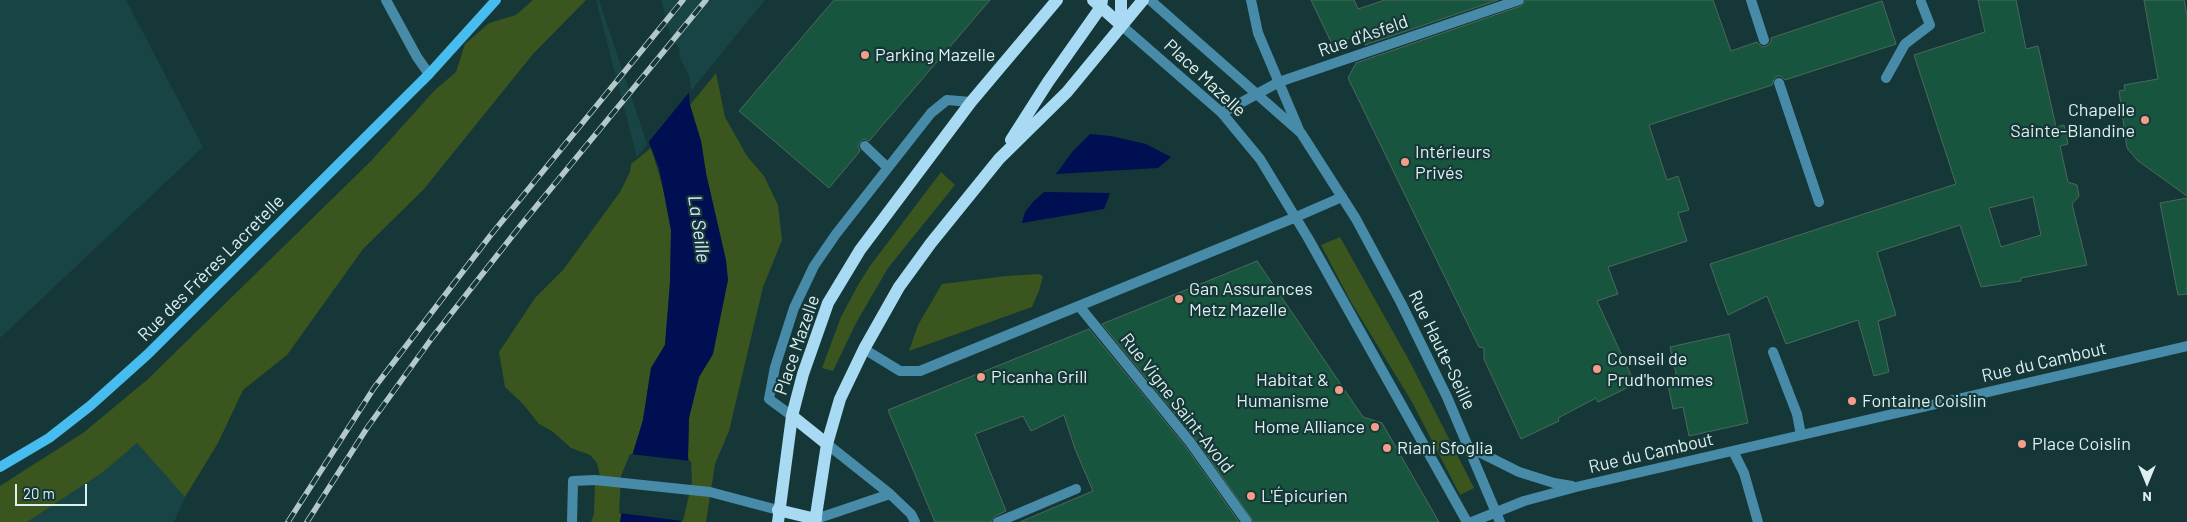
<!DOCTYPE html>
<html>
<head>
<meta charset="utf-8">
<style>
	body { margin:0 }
	#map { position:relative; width:2187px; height:522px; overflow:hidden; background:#163737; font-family:Barlow,sans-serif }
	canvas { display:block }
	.north { position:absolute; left:2122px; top:457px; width:50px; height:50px; -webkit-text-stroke:4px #163737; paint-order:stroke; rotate:180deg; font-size:14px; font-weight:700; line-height:20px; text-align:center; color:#ddefef }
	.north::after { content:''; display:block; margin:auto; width:18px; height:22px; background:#ddefef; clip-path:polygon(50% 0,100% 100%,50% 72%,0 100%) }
	.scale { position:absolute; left:15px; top:484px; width:72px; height:22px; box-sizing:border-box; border:2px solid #ddefef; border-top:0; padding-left:6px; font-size:15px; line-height:18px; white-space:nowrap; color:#ddefef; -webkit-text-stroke:4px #163737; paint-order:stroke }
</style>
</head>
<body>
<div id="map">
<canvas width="2187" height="522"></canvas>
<div class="north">N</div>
<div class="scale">20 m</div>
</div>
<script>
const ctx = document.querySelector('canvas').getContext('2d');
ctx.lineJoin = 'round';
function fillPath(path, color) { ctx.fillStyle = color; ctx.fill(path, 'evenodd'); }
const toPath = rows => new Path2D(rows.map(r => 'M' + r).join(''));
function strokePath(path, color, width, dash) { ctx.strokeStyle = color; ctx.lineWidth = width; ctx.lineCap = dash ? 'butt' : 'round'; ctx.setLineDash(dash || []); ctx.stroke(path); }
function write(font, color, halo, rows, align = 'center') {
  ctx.font = font + ' Barlow,sans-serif'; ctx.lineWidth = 4.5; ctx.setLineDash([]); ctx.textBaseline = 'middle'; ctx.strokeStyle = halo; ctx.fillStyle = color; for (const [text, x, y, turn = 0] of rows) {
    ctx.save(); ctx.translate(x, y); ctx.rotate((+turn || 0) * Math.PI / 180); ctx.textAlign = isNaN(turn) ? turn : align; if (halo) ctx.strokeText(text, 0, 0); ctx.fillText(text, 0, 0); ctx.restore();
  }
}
const built = toPath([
	[0,0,126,0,203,147,0,338],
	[596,0,765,0,637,157],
	[138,443,185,497,174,522,8,522]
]);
const green = toPath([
	[533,0,586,0,533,54,424,189,363,249,287,355,243,390,218,443,185,497,137,443,103,472,27,522,0,522,0,486,83,433,147,380,371,161,435,90,456,72,465,44,489,23,516,15],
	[716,73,725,117,747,156,764,176,778,205,782,240,763,287,729,431,715,464,706,522,681,522,690,481,688,456,689,418,699,377,713,354,706,173,701,141,690,105],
	[651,148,664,191,671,230,670,283,665,345,651,368,643,420,632,456,620,522,591,522,594,514,595,480,600,476,597,463,590,455,571,448,552,431,539,424,523,404,505,387,499,352,535,298,563,270,620,192,630,172,631,164],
	[941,172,955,185,888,268,856,323,833,371,822,368,841,317,858,285,870,266],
	[1340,237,1410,362,1474,488,1460,495,1412,402,1351,302,1321,245],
	[1039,274,1043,276,1039,291,1032,307,909,351,918,325,942,284,1006,276]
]);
const water = toPath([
	[676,57,687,76,690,105,701,141,706,173,726,260,728,280,713,354,699,377,689,418,688,456,690,481,681,522,620,522,632,456,643,420,651,368,665,345,670,283,671,230,659,168,646,135],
	[1090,134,1111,136,1146,144,1171,157,1158,168,1056,174,1072,152],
	[1044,192,1110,193,1104,209,1022,223,1025,212,1033,202]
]);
const pier = toPath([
	[599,0,661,0,670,34,680,50,679,56,689,76,691,90,647,144],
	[630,454,691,461,692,482,683,521,619,513,621,476]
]);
const building = toPath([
	[834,0,990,0,869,141,864,139,860,142,858,147,860,151,829,188,739,111,834,0],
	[1311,0,1354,0,1358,9,1385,0,1498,0,1365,45,1373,30,1332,44,1311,0],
	[1526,0,1713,0,1731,51,1757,42,1762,47,1767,46,1771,42,1771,38,1882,1,1896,44,1785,80,1781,76,1777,76,1774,79,1772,85,1649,125,1667,180,1678,176,1689,210,1678,213,1687,241,1608,267,1618,294,1597,301,1635,384,1598,402,1596,398,1558,418,1559,421,1521,439,1484,359,1484,348,1479,347,1348,78,1356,63,1521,6,1526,0],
	[1978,0,2016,0,2026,49,2038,46,2056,127,2064,125,2068,144,2060,146,2068,182,2077,185,2079,196,2072,204,2087,265,2021,278,2021,281,1981,287,1960,225,1877,252,1896,315,1878,321,1889,372,1874,376,1858,320,1786,344,1767,296,1728,315,1710,264,1956,184,1914,55,1985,32,1978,0],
	[2033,197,2041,235,2001,247,1989,208,2033,197],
	[2144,0,2184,0,2187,16,2187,196,2137,160,2127,148,2119,91,2125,90,2124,85,2158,79,2144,0],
	[2187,198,2187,294,2178,295,2160,203,2187,198],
	[1257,261,1363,417,1382,423,1439,522,1254,522,1195,438,1102,324,1257,261],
	[1089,329,1185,446,1239,522,1020,522,1093,491,1075,449,1064,415,1031,431,1023,416,975,434,1006,511,995,516,991,522,935,522,888,410,1089,329],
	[1729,334,1748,423,1689,436,1683,407,1673,409,1667,380,1677,378,1670,347,1729,334]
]);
const service = toPath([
	[1751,0,1764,40],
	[1886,78,1905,44,1930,25,1921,2],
	[1779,83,1819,202],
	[865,146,887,167],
	[1296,217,1342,197],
	[1773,352,1797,414,1801,435],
	[792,416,769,399,775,367,794,308,814,266,836,234,931,113,947,100,971,102],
	[572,522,573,481,595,480,710,492,778,510],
	[998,522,1076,489]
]);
const minor = toPath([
	[386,0,417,57,429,74],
	[1222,113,1279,82,1519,0],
	[1079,306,1190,442,1247,522],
	[864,349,900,371,920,371,1296,217],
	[827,444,890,494,911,514,915,522],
	[1469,447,1519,472,1554,483,1572,486],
	[1733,451,1744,473,1758,522],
	[816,519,890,494],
	[1472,522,1524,501,1576,487,2187,346]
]);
const tertiary = toPath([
	[1150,0,1301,133,1356,219,1401,303,1447,397,1500,522],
	[1251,0,1258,33,1299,130],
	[1121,25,1222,113,1260,159,1308,238,1467,522]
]);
const secondary = toPath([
	[0,467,49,438,90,406,148,354,429,74,496,0]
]);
const primary = toPath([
	[1093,0,1121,25],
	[1121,0,1121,25],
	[1011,140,1048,82,1101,7,1102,0],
	[792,416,827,444],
	[778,510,816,519],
	[778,522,792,416,803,374,828,303,860,250,971,102,1057,0],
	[815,522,827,444,840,399,864,349,899,287,931,243,999,159,1067,92,1143,0]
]);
const rail = toPath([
	[288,522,374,388,490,236,683,0],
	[307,522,367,428,432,338,521,225,706,0]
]);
const markers = [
	[865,55,5,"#f49e8a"],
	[2145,120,5,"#f49e8a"],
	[1405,162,5,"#f49e8a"],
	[1179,299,5,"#f49e8a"],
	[1597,369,5,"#f49e8a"],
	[981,377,5,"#f49e8a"],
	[1339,390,5,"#f49e8a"],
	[1852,401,5,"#f49e8a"],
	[1375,427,5,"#f49e8a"],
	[2022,444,5,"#f49e8a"],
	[1387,448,5,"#f49e8a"],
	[1251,496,5,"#f49e8a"]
];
const streetNames = [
	["Rue d'Asfeld",1363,36,-19],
	["Place Mazelle",1205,78,43],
	["Rue des Frères Lacretelle",211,268,-45],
	["Place Mazelle",797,345,-71],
	["Rue Haute-Seille",1442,350,64],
	["Rue du Cambout",2044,362,-13],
	["Rue Vigne Saint-Avold",1177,403,52],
	["Rue du Cambout",1651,453,-13]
];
const poiNames = [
	["Parking Mazelle",875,55],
	["Chapelle",2135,110,"right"],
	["Sainte-Blandine",2135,131,"right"],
	["Intérieurs",1415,152],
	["Privés",1415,173],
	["Gan Assurances",1189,289],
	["Metz Mazelle",1189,310],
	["Conseil de",1607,359],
	["Prud'hommes",1607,380],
	["Picanha Grill",991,377],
	["Habitat &",1329,380,"right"],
	["Humanisme",1329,401,"right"],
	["Fontaine Coislin",1862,401],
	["Home Alliance",1365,427,"right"],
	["Place Coislin",2032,444],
	["Riani Sfoglia",1397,448],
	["L'Épicurien",1261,496]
];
const waterNames = [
	["La Seille",699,229,82]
];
fillPath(built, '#194445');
fillPath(green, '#3b551e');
fillPath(water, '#000e52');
fillPath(pier, '#163737');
fillPath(building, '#18553e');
strokePath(building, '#4d685b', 1);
strokePath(service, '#478ba9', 10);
strokePath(minor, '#478ba9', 10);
strokePath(tertiary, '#478ba9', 10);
strokePath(secondary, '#46bdee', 10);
strokePath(primary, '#a8dbf3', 12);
strokePath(rail, '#b3c8c8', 5.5);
strokePath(rail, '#163737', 4, [11]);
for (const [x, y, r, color] of markers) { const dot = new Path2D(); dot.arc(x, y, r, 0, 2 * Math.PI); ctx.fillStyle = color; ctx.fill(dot); strokePath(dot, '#163737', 2); }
write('18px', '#ddefef', '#163737', streetNames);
write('18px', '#ddefef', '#163737', poiNames, 'left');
write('italic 19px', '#d9e4f9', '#163737', waterNames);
</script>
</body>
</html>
